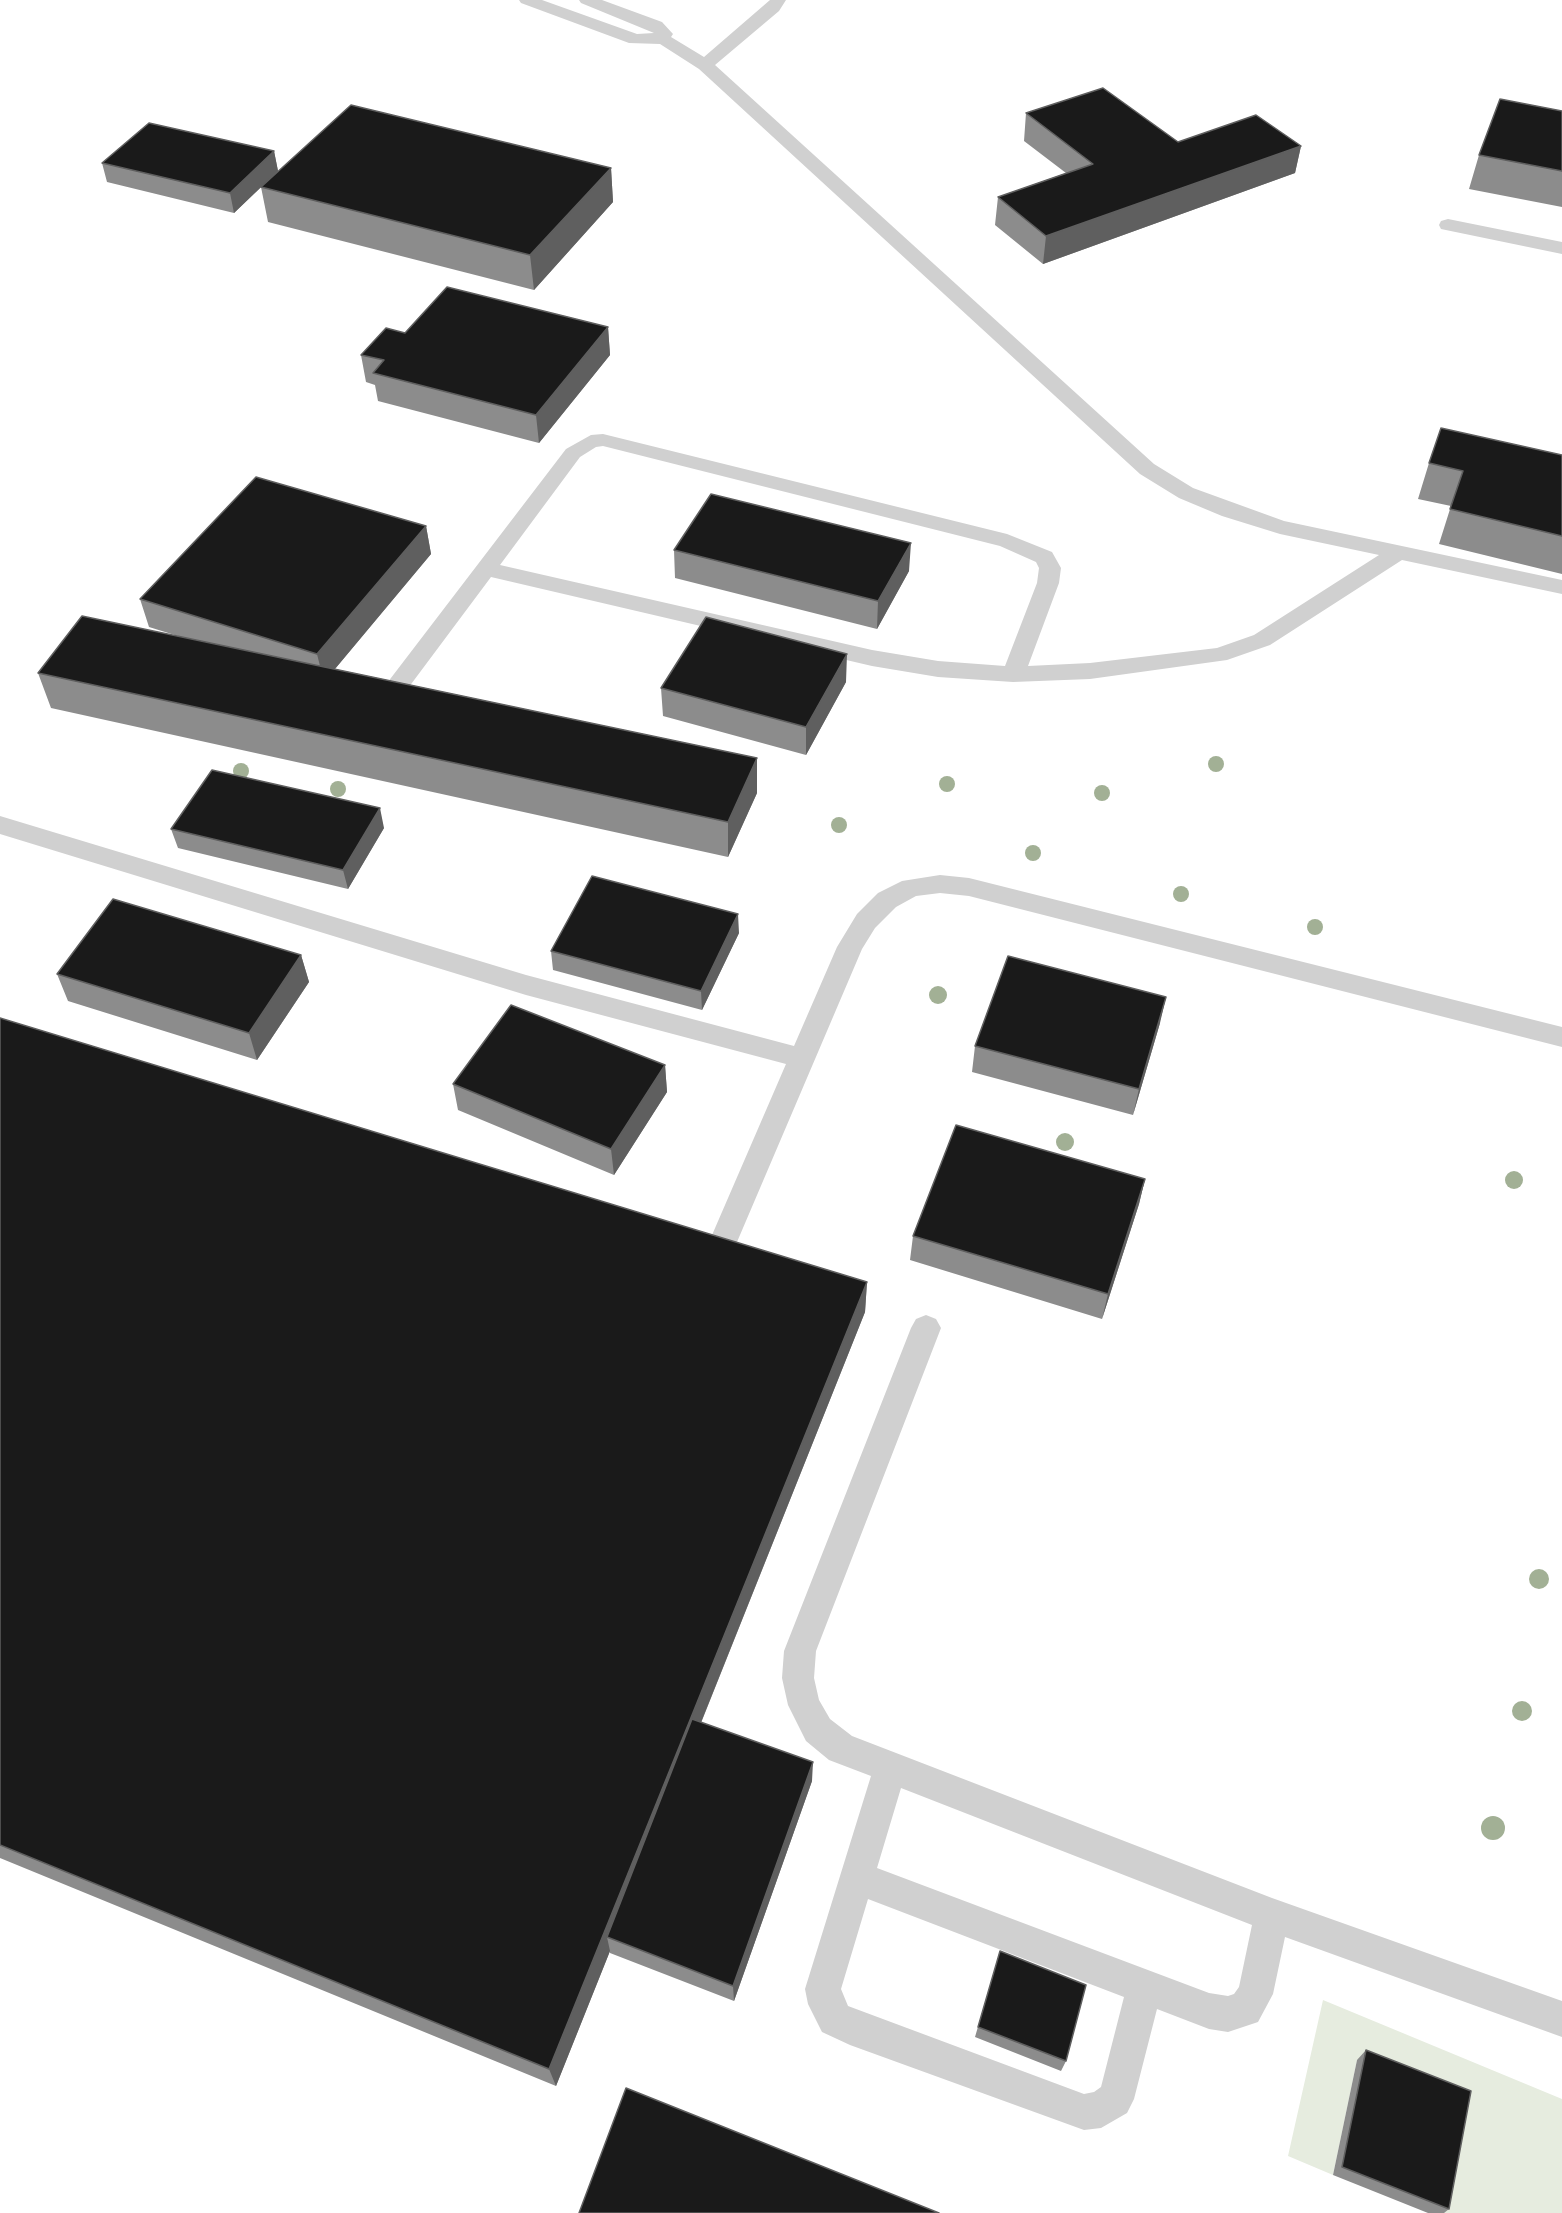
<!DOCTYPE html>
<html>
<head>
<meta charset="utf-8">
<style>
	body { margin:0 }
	canvas { display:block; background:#fff }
</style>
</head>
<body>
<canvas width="1562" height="2213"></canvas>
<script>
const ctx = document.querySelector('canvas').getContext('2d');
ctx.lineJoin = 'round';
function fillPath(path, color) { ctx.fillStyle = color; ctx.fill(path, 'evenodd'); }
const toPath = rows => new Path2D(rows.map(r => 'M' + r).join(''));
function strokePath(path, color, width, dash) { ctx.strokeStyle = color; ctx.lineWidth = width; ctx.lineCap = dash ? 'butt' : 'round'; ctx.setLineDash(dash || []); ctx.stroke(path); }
const green = toPath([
	[1323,2000,1562,2099,1562,2213,1439,2213,1357,2060,1333,2175,1288,2156]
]);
const service = toPath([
	[519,0,542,0,637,34,654,33,581,3,579,0,602,0,662,22,673,34,671,37,704,57,770,0,786,0,779,11,715,65,1154,464,1193,488,1284,521,1562,580,1562,594,1402,560,1270,645,1227,660,1090,679,1013,682,938,677,872,666,491,577,397,703,389,705,381,703,377,697,381,691,566,449,591,435,603,434,1007,534,1052,552,1061,568,1059,583,1028,666,1090,663,1217,648,1254,635,1379,555,1280,534,1222,516,1179,498,1140,474,699,69,660,44,629,43,521,3,519,0],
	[603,446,1000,546,1036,562,1039,568,1037,583,1005,666,938,661,872,650,500,565,580,457,596,447,603,446],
	[1448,219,1562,242,1562,254,1441,229,1439,225,1441,221,1448,219],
	[0,816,526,975,794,1046,837,947,857,914,878,893,902,881,940,875,969,878,1562,1027,1562,1047,969,896,940,893,916,896,896,907,875,928,862,949,737,1242,733,1250,723,1254,713,1250,709,1242,786,1064,526,995,0,834,0,816],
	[926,1315,936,1319,941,1328,816,1651,814,1678,819,1700,830,1719,852,1736,1272,1898,1562,2001,1562,2037,1285,1937,1273,1994,1258,2022,1228,2032,1209,2029,1157,2009,1134,2099,1127,2113,1101,2128,1084,2130,850,2045,822,2032,808,2004,805,1989,871,1776,829,1760,806,1741,788,1705,782,1678,784,1651,911,1328,916,1319,926,1315],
	[901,1788,1252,1925,1239,1987,1234,1994,1228,1996,1209,1993,877,1868,901,1788],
	[868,1899,1124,1997,1101,2087,1094,2092,1084,2094,848,2006,841,1989,868,1899]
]);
const trees = [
	[1216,764,8],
	[241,771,8],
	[947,784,8],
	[338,789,8],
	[1102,793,8],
	[839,825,8],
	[1033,853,8],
	[1181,894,8],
	[1315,927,8],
	[938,995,9],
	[1065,1142,9],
	[1514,1180,9],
	[1539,1579,10],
	[1522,1711,10],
	[1493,1828,12]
];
const wall = toPath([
	[1562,111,1562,207,1469,189,1479,155],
	[1026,113,1178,142,1301,146,1295,173,1043,264,995,225,998,197,1066,173,1024,141],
	[274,151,278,171,262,186,611,168,613,202,534,290,268,222,261,187,234,213,107,182,102,163],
	[608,327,610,355,539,443,378,401,375,385,366,382,361,355,405,333],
	[1562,455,1562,574,1439,544,1451,506,1418,499,1429,463],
	[426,526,431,554,335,669,757,758,757,793,728,857,51,708,38,673,178,636,149,627,140,599],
	[674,550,909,571,877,629,675,578],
	[846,682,806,755,663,716,661,688],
	[384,828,348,889,178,848,171,829],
	[739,933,702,1010,553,970,551,951],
	[301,955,309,982,257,1060,68,1001,57,974],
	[0,1018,867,1282,865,1312,701,1723,812,1781,734,2001,610,1953,610,1951,556,2086,0,1858],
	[1160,1023,1133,1115,972,1072,975,1046],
	[665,1065,667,1092,614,1175,458,1110,453,1084],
	[1145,1179,1139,1204,1102,1319,910,1260,913,1236],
	[1000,1951,1066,2061,1061,2071,975,2037],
	[1366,2050,1449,2209,1444,2213,1428,2213,1333,2175,1357,2060]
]);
const shadedWall = toPath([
	[1301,146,1295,173,1043,264,1046,236],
	[274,151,278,171,234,213,230,193],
	[611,168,613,202,534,290,530,255],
	[608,327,610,355,539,443,536,415],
	[426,526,431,554,324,682,317,654],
	[911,543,909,571,877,629,878,601],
	[847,654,846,682,806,755,806,727],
	[757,758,757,793,728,857,728,822],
	[380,808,384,828,348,889,343,870],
	[738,914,739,933,702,1010,701,991],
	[301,955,309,982,257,1060,249,1033],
	[1166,997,1160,1023,1133,1115,1139,1089],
	[665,1065,667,1092,614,1175,611,1149],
	[1145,1179,1139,1204,1102,1319,1108,1294],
	[867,1282,865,1312,614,1940,607,1937,610,1951,556,2086,549,2069],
	[813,1762,812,1781,734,2001,733,1986]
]);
const building = toPath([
	[1103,88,1178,142,1256,115,1301,146,1046,236,998,197,1093,164,1026,113,1103,88],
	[1500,99,1562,111,1562,171,1479,155,1500,99],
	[351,105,611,168,530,255,261,187,351,105],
	[149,123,274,151,230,193,102,163,149,123],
	[447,287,608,327,536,415,373,373,384,360,361,355,386,328,405,333,447,287],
	[1441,428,1562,455,1562,536,1450,509,1463,471,1429,463,1441,428],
	[256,477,426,526,317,654,140,599,256,477],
	[711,494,911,543,878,601,674,550,711,494],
	[82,616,757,758,728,822,38,673,82,616],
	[706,617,847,654,806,727,661,688,706,617],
	[212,770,380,808,343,870,171,829,212,770],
	[592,876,738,914,701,991,551,951,592,876],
	[113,899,301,955,249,1033,57,974,113,899],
	[1008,956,1166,997,1139,1089,975,1046,1008,956],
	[511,1005,665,1065,611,1149,453,1084,511,1005],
	[0,1018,867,1282,549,2069,0,1845,0,1018],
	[956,1125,1145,1179,1108,1294,913,1236,956,1125],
	[692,1719,813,1762,733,1986,607,1937,692,1719],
	[1000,1951,1086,1985,1066,2061,978,2027,1000,1951],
	[1366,2050,1471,2091,1449,2209,1342,2167,1366,2050],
	[626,2088,939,2213,579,2213,626,2088]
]);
fillPath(green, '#e6ecdf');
fillPath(service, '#d0d0d0');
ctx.fillStyle = '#a2b095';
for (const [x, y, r] of trees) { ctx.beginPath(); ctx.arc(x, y, r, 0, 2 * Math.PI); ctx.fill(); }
fillPath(wall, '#8c8c8c');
fillPath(shadedWall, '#5f5f5f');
fillPath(building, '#1a1a1a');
strokePath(building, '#5f5f5f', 1.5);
</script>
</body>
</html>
